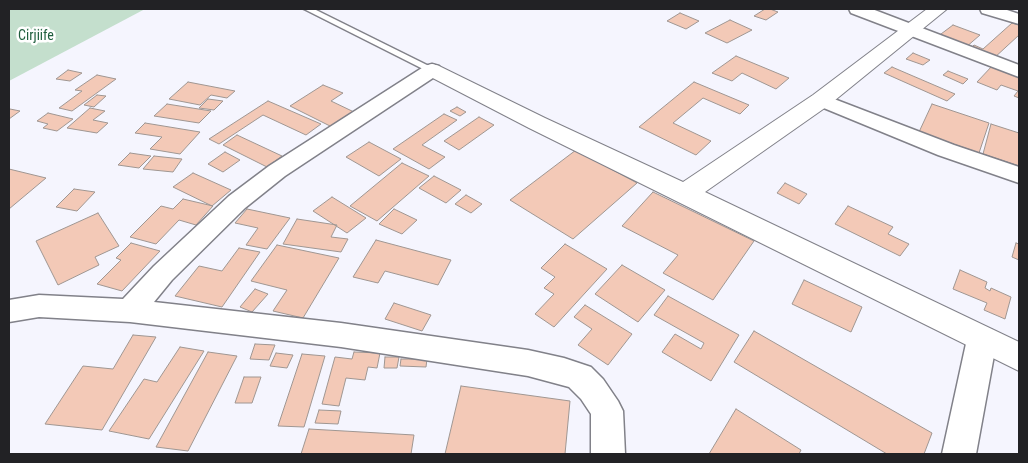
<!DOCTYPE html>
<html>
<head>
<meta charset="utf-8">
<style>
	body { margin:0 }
	#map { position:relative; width:1028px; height:463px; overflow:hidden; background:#f5f5fe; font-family:"Roboto Condensed",sans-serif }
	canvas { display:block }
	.frame { position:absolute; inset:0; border:10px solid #222225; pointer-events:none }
</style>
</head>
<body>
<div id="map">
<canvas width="1028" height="463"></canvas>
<div class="frame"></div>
</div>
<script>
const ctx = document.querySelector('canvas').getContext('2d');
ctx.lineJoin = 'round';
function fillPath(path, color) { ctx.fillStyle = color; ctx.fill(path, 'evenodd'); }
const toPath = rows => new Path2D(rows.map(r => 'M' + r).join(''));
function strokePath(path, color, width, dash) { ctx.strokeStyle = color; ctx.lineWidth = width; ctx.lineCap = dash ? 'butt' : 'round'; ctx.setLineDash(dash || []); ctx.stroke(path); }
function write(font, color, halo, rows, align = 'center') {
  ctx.font = font + ' "Roboto Condensed",sans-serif'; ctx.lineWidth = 5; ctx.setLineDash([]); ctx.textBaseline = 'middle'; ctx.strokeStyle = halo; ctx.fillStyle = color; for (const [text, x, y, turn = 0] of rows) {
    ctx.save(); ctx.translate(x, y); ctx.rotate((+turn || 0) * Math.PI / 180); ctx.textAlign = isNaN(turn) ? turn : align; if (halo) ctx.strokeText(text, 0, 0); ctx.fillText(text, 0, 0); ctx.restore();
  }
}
const green = toPath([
	[9,9,145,9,9,81]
]);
const building = toPath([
	[765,9,770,9,778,12,766,20,754,16,765,9],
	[680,13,699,21,686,29,667,21,680,13],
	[730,20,752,30,727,43,705,33,730,20],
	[1012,23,1019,25,1019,35,993,59,970,49,974,45,983,49,1012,23],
	[953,25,980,35,965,48,937,37,953,25],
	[913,53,930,60,923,65,906,59,913,53],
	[736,56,789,78,776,89,742,73,732,81,712,73,736,56],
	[993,65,1019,75,1019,98,1014,96,1018,91,1001,85,997,90,977,82,993,65],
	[892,67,955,94,947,101,884,73,892,67],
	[68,70,82,73,70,81,56,79,68,70],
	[948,71,968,79,963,84,943,75,948,71],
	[97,75,116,79,72,111,59,108,82,91,75,90,97,75],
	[188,82,235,91,227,98,211,95,200,105,169,99,188,82],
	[694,82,749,105,740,114,703,98,673,123,711,141,696,155,639,127,694,82],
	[323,85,343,93,331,101,354,112,332,127,290,106,323,85],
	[97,95,106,96,94,107,84,105,97,95],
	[208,99,223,101,214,110,199,108,208,99],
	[268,101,321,124,306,135,263,115,219,144,209,139,268,101],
	[167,104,211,111,199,123,154,116,167,104],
	[932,104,989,123,979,153,919,132,932,104],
	[457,107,466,112,460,116,450,111,457,107],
	[90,108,105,111,93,120,108,123,97,133,67,128,90,108],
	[9,109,10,109,20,111,9,119,9,109],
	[48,113,73,119,57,131,43,128,48,124,37,121,48,113],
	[444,114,457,120,422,145,445,157,429,169,393,149,444,114],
	[479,117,494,125,459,150,444,141,479,117],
	[145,123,200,132,180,154,150,149,162,137,135,133,145,123],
	[991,124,1019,133,1019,166,983,154,991,124],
	[237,135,282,156,267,167,223,145,237,135],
	[369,142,401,159,379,176,346,157,369,142],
	[576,150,637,183,573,239,510,200,576,150],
	[225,152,240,160,223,172,208,164,225,152],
	[130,153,151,156,139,168,118,165,130,153],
	[154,156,182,159,173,172,143,169,154,156],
	[402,163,429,176,377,221,350,206,402,163],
	[9,169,46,178,9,209,9,169],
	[193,173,231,190,212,206,173,187,193,173],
	[434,176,461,190,446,203,419,188,434,176],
	[785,183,807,194,799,204,777,193,785,183],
	[74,189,95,192,77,211,56,207,74,189],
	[653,192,754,241,713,300,663,273,678,255,622,226,653,192],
	[466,195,482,204,471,213,455,204,466,195],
	[332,197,366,218,347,233,313,211,332,197],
	[183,199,213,206,196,225,179,220,156,244,130,237,161,206,173,209,183,199],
	[848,206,893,227,888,234,909,244,900,256,835,224,848,206],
	[247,209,290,218,267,249,246,245,258,228,235,223,247,209],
	[394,209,417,220,402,234,379,224,394,209],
	[98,213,119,246,95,257,99,265,58,285,36,241,98,213],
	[297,219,337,225,331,237,348,239,341,252,283,244,297,219],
	[376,240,451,260,438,285,385,271,378,283,353,277,376,240],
	[131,243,160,251,122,291,97,284,121,260,116,258,131,243],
	[1016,243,1019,244,1019,260,1012,257,1016,243],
	[565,244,607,269,554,327,535,314,554,294,544,288,555,277,541,268,565,244],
	[277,245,339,258,303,318,273,311,287,290,251,281,277,245],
	[239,248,260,252,222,307,175,296,199,266,222,271,239,248],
	[622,265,665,290,638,322,595,294,622,265],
	[960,270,987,282,985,288,990,291,991,288,1011,297,1005,319,984,310,987,303,953,289,960,270],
	[804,280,862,307,851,332,792,304,804,280],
	[255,289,268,294,252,312,240,307,255,289],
	[668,296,739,335,711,381,662,352,675,334,701,349,704,343,654,315,668,296],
	[394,303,431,315,422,331,385,319,394,303],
	[585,305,632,334,608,365,578,345,592,329,574,317,585,305],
	[754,331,932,433,924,454,887,454,734,362,754,331],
	[133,335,156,337,102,430,45,424,83,366,113,369,133,335],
	[255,344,275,345,269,360,250,359,255,344],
	[180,347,204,351,149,439,109,431,144,379,157,382,180,347],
	[208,352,237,356,188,451,156,447,208,352],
	[354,352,380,353,377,368,368,367,365,380,346,378,339,406,322,404,335,357,352,359,354,352],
	[276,353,293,355,287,368,270,366,276,353],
	[302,354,325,356,304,427,278,426,302,354],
	[385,357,399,357,397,368,384,368,385,357],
	[401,359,427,359,426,367,400,366,401,359],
	[244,377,261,377,252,403,235,403,244,377],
	[461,386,570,401,565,454,445,454,461,386],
	[736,409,801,450,799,454,709,454,736,409],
	[319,410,341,411,338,424,315,423,319,410],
	[309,429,414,435,411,454,301,454,309,429]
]);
const lane = toPath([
	[304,9,314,9,437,70,432,73,429,72,304,9]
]);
const street = toPath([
	[849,9,872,9,1019,65,1019,77,851,13,849,9],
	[980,9,1004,9,1019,14,1019,24,982,13,980,9],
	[432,64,439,66,441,70,439,74,285,176,245,208,172,280,154,302,341,323,528,350,564,358,591,367,603,379,618,401,623,411,625,454,591,454,591,414,581,399,569,387,528,376,341,347,130,322,39,317,9,322,9,300,39,295,123,299,154,266,229,196,269,166,425,66,432,64],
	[821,94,954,145,1019,167,1019,183,938,155,814,104,811,100,814,96,821,94],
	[982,327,992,330,997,339,976,454,942,454,967,339,972,330,982,327]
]);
const secondary = toPath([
	[927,9,947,9,829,105,705,192,1019,342,1019,371,529,128,425,74,422,70,425,66,432,64,439,66,545,118,683,182,813,95,927,9]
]);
const farParknames = [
	["Cirjiife",36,36]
];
fillPath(green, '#c4dfcd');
fillPath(building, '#f3c9b7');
strokePath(building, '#9f9692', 1);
strokePath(lane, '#818189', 3);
strokePath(street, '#818189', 3);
strokePath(secondary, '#818189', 2);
fillPath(lane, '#fff');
fillPath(street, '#fff');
fillPath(secondary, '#fff');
write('14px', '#1f5e3d', '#fff', farParknames);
</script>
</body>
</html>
